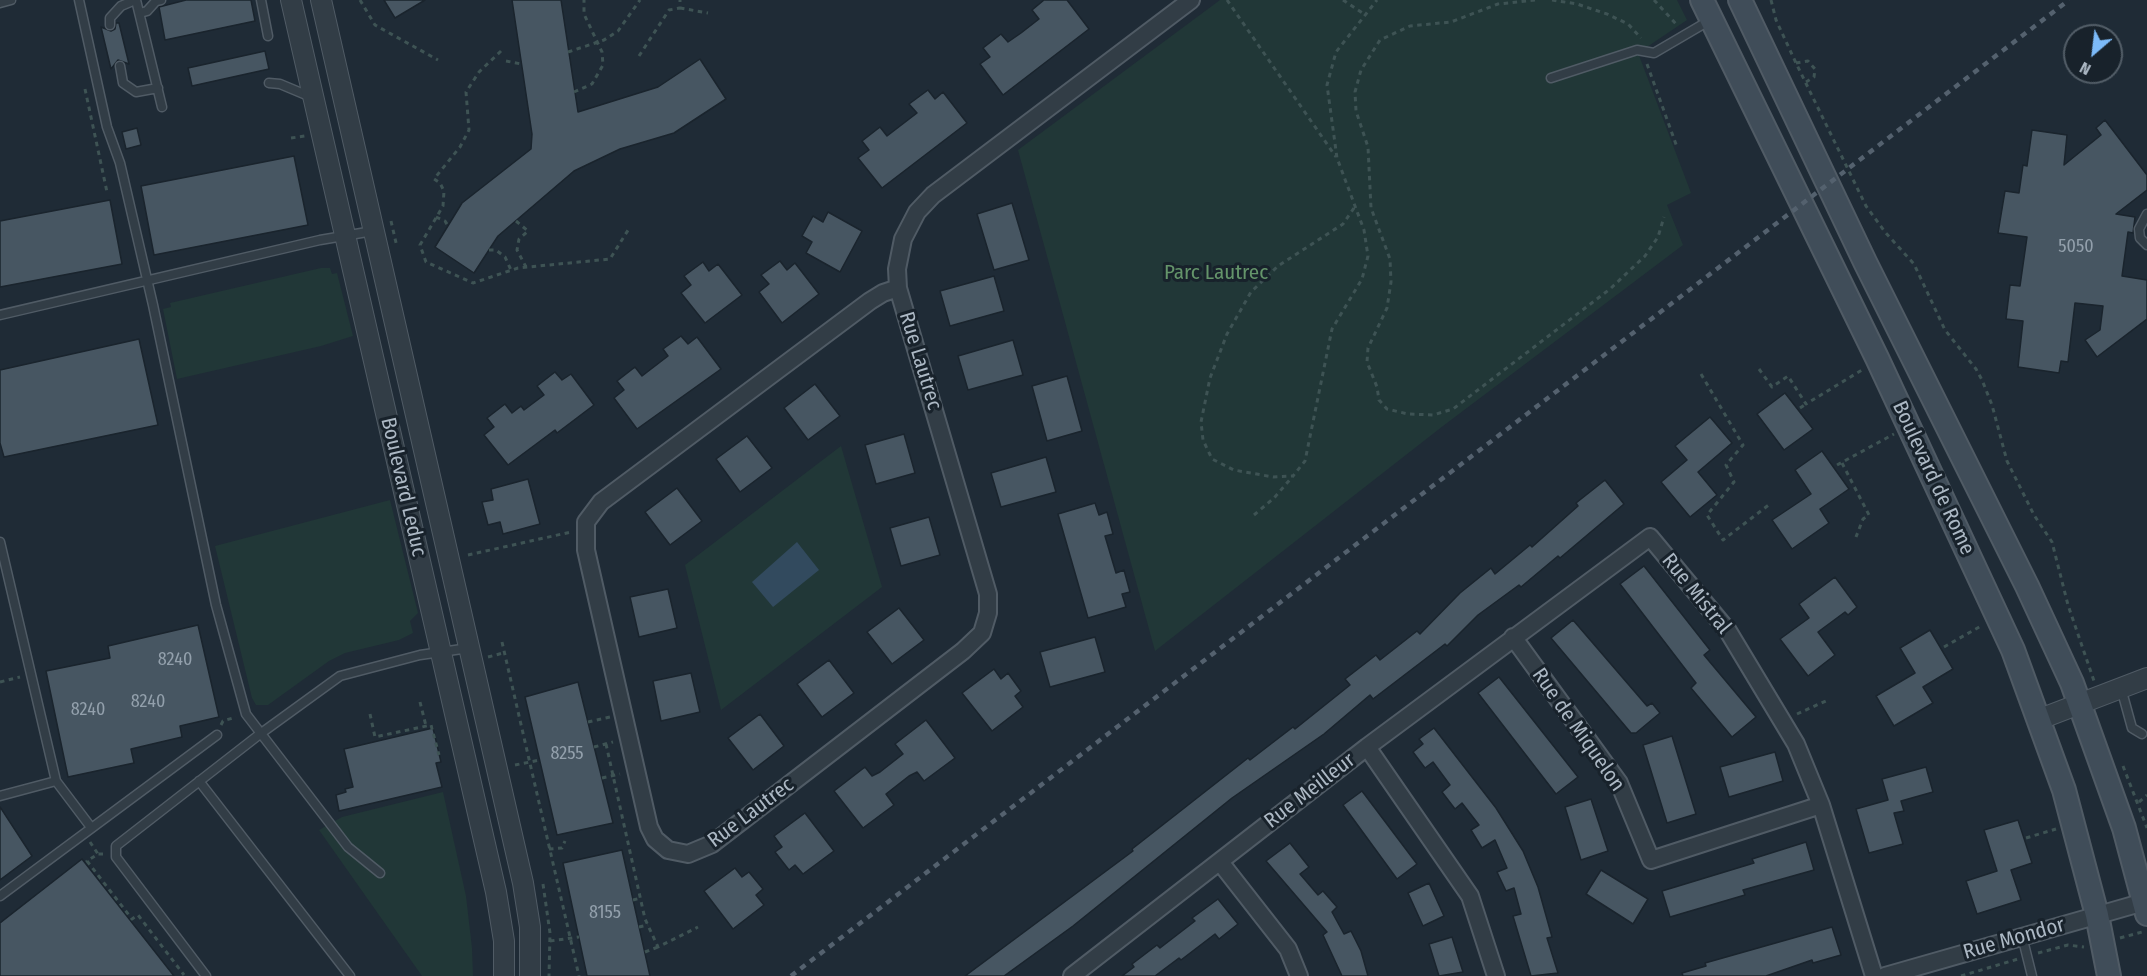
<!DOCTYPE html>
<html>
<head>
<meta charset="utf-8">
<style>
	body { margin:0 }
	#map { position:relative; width:2147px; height:976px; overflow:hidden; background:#1f2b36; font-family:"Fira Sans Condensed",sans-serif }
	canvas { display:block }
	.north { position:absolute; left:2063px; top:24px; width:60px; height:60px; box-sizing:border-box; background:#18222b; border:2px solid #535e68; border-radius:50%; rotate:208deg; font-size:16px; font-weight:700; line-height:24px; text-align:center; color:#acb8c4 }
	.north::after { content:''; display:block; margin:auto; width:21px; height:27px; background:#7cbaf8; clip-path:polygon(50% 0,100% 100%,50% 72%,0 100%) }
</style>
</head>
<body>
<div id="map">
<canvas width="2147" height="976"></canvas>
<div class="north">N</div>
</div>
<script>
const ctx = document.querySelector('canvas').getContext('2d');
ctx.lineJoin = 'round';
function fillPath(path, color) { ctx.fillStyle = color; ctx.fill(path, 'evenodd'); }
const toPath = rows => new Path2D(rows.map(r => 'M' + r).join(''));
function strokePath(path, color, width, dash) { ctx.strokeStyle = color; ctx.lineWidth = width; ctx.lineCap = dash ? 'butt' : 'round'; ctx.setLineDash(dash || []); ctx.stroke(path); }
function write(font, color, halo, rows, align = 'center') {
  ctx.font = font + ' "Fira Sans Condensed",sans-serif'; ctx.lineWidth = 6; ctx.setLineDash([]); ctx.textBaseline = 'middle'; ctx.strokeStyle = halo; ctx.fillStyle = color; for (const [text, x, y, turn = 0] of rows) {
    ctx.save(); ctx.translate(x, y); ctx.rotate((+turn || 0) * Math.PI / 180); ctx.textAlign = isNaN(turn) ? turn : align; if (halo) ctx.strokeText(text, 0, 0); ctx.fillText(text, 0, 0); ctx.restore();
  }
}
const green = toPath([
	[1220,0,1677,0,1687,20,1647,47,1637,50,1691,193,1667,205,1683,245,1443,426,1155,651,1018,150],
	[321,268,330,268,332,274,337,273,353,336,321,346,177,379,163,309,171,307,170,303],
	[841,446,882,587,721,710,685,565],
	[390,500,418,613,410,621,413,633,399,640,345,653,329,661,268,705,256,705,252,698,215,546],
	[443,792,466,896,472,948,473,976,422,976,319,830,342,817]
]);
const water = toPath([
	[797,542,819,570,773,607,752,582]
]);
const building = toPath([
	[186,0,251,0,255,21,165,40,159,7,186,0],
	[384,0,425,0,395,18,384,0],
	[512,0,561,0,578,112,658,87,700,59,726,99,674,133,620,149,574,171,498,236,474,273,435,247,462,203,531,149,532,134,512,0],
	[1044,0,1067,0,1089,29,1003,95,980,64,990,57,983,48,1001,34,1008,42,1021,33,1039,19,1032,10,1044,0],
	[116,23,119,23,129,64,118,60,111,69,101,27,111,31,115,29,116,23],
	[265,51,269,69,192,86,188,68,265,51],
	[928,90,935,99,943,92,967,123,882,188,858,158,869,150,862,141,880,127,887,136,917,113,909,104,928,90],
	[2105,120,2147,175,2147,190,2116,214,2135,217,2133,233,2128,232,2122,276,2147,280,2147,319,2097,357,2085,340,2100,330,2103,306,2075,303,2068,362,2061,361,2059,373,2018,367,2023,321,2006,319,2010,285,2020,286,2027,237,1998,233,2005,191,2019,193,2023,165,2027,166,2032,130,2067,135,2064,165,2101,135,2096,128,2105,120],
	[137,128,141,145,126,149,122,132,137,128],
	[294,156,308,225,154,255,141,186,294,156],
	[110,200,122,264,0,287,0,221,110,200],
	[1012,203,1029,260,994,270,977,214,1012,203],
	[828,212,862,231,840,272,806,253,812,242,802,236,813,216,823,222,828,212],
	[780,261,787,270,795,263,819,294,782,323,759,292,769,284,761,275,780,261],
	[703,262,709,271,718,264,742,295,705,323,681,293,691,285,684,276,703,262],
	[994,276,1004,311,950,326,940,291,994,276],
	[681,336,688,344,697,337,721,369,637,429,614,398,624,390,617,381,635,367,642,376,668,356,663,349,681,336],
	[139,339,158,425,4,457,0,443,0,370,139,339],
	[1013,340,1023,375,968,390,958,356,1013,340],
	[555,372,562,380,571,374,594,405,557,433,555,430,508,465,484,435,494,427,487,418,505,404,512,413,521,406,524,410,544,395,537,386,555,372],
	[1067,376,1082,431,1047,441,1032,386,1067,376],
	[815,384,840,416,808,440,784,408,815,384],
	[1785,393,1813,429,1784,450,1757,414,1785,393],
	[1710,417,1732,443,1698,472,1717,495,1690,517,1661,482,1687,460,1675,446,1710,417],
	[904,434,915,473,876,484,865,445,904,434],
	[747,436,772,468,740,492,716,459,747,436],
	[1822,451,1849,489,1820,509,1829,523,1792,549,1772,520,1811,494,1795,470,1822,451],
	[1046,457,1056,492,1001,507,991,473,1046,457],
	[528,479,540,524,503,534,500,522,488,525,482,502,493,500,491,489,528,479],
	[1605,480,1624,504,1560,558,1558,556,1521,587,1519,585,1478,615,1447,646,1445,644,1373,699,1370,695,1324,734,1232,798,1073,926,1004,976,965,976,1133,851,1132,849,1248,758,1250,760,1293,727,1295,729,1350,685,1345,679,1376,655,1380,660,1417,631,1420,634,1460,593,1491,568,1495,574,1530,545,1532,547,1578,506,1576,503,1605,480],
	[677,488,702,521,670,545,645,512,677,488],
	[1095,503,1099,515,1107,512,1113,534,1105,536,1116,573,1124,570,1130,592,1122,594,1126,607,1088,618,1058,514,1095,503],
	[929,517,940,555,901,566,890,528,929,517],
	[1644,566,1710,650,1704,655,1756,717,1732,737,1691,688,1696,683,1620,584,1644,566],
	[1835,577,1857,607,1848,615,1845,612,1818,632,1835,655,1808,676,1780,639,1809,618,1799,604,1835,577],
	[668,589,677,628,639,637,630,597,668,589],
	[899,608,924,640,892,664,867,632,899,608],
	[1573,620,1647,706,1652,703,1660,713,1636,733,1631,733,1551,638,1573,620],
	[198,625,219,717,180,726,182,737,131,749,134,763,68,777,46,671,110,658,108,646,198,625],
	[1930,630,1953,669,1923,687,1933,703,1894,726,1876,696,1915,673,1900,648,1930,630],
	[1095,637,1105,672,1050,687,1040,652,1095,637],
	[829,660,854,693,822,717,797,684,829,660],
	[994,669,1001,679,1008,673,1021,691,1015,696,1023,707,992,731,962,693,994,669],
	[691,673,700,712,661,721,653,681,691,673],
	[1499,677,1578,777,1556,794,1478,693,1499,677],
	[578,682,613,823,557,835,525,697,578,682],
	[760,714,784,746,753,770,728,738,760,714],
	[926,720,955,758,924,781,917,772,909,776,886,794,894,805,863,828,834,791,865,767,872,776,880,772,903,754,895,744,926,720],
	[433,728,441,762,436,763,442,787,339,811,336,795,346,792,345,789,353,787,344,749,433,728],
	[1434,728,1496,808,1523,851,1538,887,1552,937,1547,938,1558,973,1531,976,1513,916,1521,914,1514,888,1506,891,1497,872,1507,868,1495,840,1482,848,1471,830,1479,825,1462,803,1455,809,1442,792,1450,785,1433,762,1425,768,1413,752,1423,744,1419,739,1434,728],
	[1672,736,1696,814,1667,823,1643,745,1672,736],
	[1775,752,1783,781,1729,797,1720,767,1775,752],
	[1926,767,1933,792,1901,801,1904,811,1894,813,1903,844,1869,853,1856,809,1888,800,1882,779,1926,767],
	[1362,791,1417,864,1397,879,1343,805,1362,791],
	[1591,799,1608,851,1581,860,1565,807,1591,799],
	[0,807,32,856,0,880,0,807],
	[805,813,834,851,803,874,795,865,789,870,775,852,782,847,774,836,805,813],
	[2018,820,2032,863,2011,870,2021,900,1977,914,1966,881,1997,871,1984,830,2018,820],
	[1806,842,1814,870,1743,890,1745,895,1670,917,1662,891,1754,863,1752,859,1806,842],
	[1290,843,1309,867,1300,874,1318,895,1323,891,1337,907,1332,912,1344,934,1351,931,1361,951,1368,976,1342,976,1323,935,1327,932,1266,861,1290,843],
	[622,850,650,976,587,976,563,863,622,850],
	[82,859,174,976,0,976,0,923,82,859],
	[735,868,742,877,749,872,763,889,756,895,764,905,733,929,704,891,735,868],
	[1601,870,1648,899,1633,924,1586,894,1601,870],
	[1429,883,1444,916,1423,926,1408,893,1429,883],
	[1218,899,1238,924,1219,939,1215,934,1181,960,1179,958,1155,976,1122,976,1134,967,1132,964,1157,945,1160,948,1195,921,1192,918,1218,899],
	[1832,927,1841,955,1813,963,1812,960,1766,976,1683,976,1682,973,1706,966,1705,963,1832,927],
	[1452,937,1463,972,1439,976,1429,944,1452,937]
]);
const path = toPath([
	[360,0,375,25,438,60],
	[1227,0,1336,157],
	[1343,0,1364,14],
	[1535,0,1498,4,1451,22,1410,26,1380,40,1361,70,1355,92,1356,111,1368,147,1371,208,1390,259,1391,282,1387,308,1368,348,1367,362,1377,387,1379,400,1387,409,1408,414,1433,415,1453,409,1610,289,1645,256,1658,237,1664,217],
	[1552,0,1577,4,1607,14,1628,24,1641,38],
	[1654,0,1677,25],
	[1771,0,1776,20,1796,63,1866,206,1885,232,1914,264,1945,330,1976,369,1982,380,1992,405,2007,461,2034,515,2052,542,2068,605,2094,681],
	[680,8,708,13],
	[501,51,479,72,466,92,469,130,460,147,434,179,440,183,444,191,443,206,420,245,426,262,473,283,518,268,610,259,630,227],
	[568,52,604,40,618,31,640,0],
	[639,56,669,10,680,8,680,0],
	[506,61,521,64],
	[1796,63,1808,61,1815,69,1814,77,1806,82],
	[1647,64,1677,147],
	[85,89,107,192],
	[574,92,592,84,603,65,602,52,584,14,584,0],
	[291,138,305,136],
	[1354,208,1343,224,1278,266,1251,292,1227,334,1210,378,1201,422,1203,440,1212,459,1234,470,1273,477,1293,476,1305,461,1332,329,1362,279,1368,256,1364,230,1337,158,1327,85,1336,52,1377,0],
	[436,217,445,221,448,226],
	[391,221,397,247],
	[516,221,528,231,519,239,517,250,526,267],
	[489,250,496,250,505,257,511,270],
	[1759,369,1772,387,1788,376,1806,404,1862,370],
	[1701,374,1743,445,1726,465,1734,482,1707,515,1723,540,1770,504],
	[1800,408,1806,404],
	[1842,463,1869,515,1863,519,1856,537],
	[1837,465,1894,434],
	[1254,515,1274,498,1293,476],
	[468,555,571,532],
	[502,642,579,976],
	[1944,647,1981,626],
	[488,657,503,653],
	[0,682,20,677],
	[420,702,426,726],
	[370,714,375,737,431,725,439,755],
	[1797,714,1828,700],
	[588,722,610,717],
	[221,725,223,721,236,717],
	[606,744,645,919,658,947,698,927],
	[594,747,613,742],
	[515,765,540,760],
	[2123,766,2147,828],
	[602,778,620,774],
	[2139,802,2147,795],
	[2026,838,2056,829],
	[90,842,98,854],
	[549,849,562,848,565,841],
	[103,854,98,854,87,861,132,919,138,915,184,975],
	[543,884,550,933,549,976],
	[633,900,641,898],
	[639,927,648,925],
	[2120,938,2142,932],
	[550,941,579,937],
	[645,952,658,947],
	[2038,953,2068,945,2084,947],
	[1961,976,2018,959]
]);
const service = toPath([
	[79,0,107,127,120,163,153,305,216,605,246,714,348,847,380,873],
	[136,0,162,107],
	[261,0,268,36],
	[0,3,11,0],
	[140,13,147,11,156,1,161,0],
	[110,25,110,18,121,6,135,0],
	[120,66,123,83,136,92,158,88],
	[1551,78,1637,50,1654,53,1712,19],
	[269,83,280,84,311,97],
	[2147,214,2139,229,2140,238,2147,245],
	[0,315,320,240,373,231],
	[0,542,56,781,90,826],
	[2121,688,2132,728,2142,734],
	[199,781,350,976],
	[0,796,56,781],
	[0,896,217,735],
	[2022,936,2032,976],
	[206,976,116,857,116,846,260,734,340,676,420,655,469,648]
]);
const minor = toPath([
	[898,288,883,293,870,301,601,502,586,522,586,550,649,827,655,839,668,850,688,854,712,844,963,651,982,633,988,613,988,594,898,288,897,269,903,239,917,212,933,195,1191,0],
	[1513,637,1619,783,1651,860,1821,805],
	[1367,747,1650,537,1728,631,1796,744,1821,805,1874,976],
	[1220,862,1288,949,1299,976],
	[1072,976,1367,747,1470,896,1496,976],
	[1885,976,2144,902]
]);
const tertiary = toPath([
	[291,0,496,892,504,941,504,976],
	[321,0,523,883,530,927,530,976],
	[2040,719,2147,678]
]);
const secondary = toPath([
	[1702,0,1877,358,2013,650,2064,790,2097,915,2109,976],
	[1740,0,1865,262,2027,586,2072,683,2124,828,2147,914]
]);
const rail = toPath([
	[791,976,2069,0]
]);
const numberNames = [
	["5050",2076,247],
	["8240",175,660],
	["8240",148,702],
	["8240",88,710],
	["8255",567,754],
	["8155",605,913]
];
const parkNames = [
	["Parc Lautrec",1216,273]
];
const streetNames = [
	["Rue Lautrec",920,361,73],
	["Boulevard de Rome",1933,478,65],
	["Boulevard Leduc",403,487,77],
	["Rue Mistral",1696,594,51],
	["Rue de Miquelon",1578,730,55],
	["Rue Meilleur",1310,791,-38],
	["Rue Lautrec",751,813,-37],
	["Rue Mondor",2014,939,-16]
];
fillPath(green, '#213737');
fillPath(water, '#324a5e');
fillPath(building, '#475662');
strokePath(building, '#1a242d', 1.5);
strokePath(service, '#505b65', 11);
strokePath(minor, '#505b65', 20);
strokePath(tertiary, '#505b65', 22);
strokePath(secondary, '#505b65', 26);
strokePath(path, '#3e5354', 3, [4.5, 4.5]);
strokePath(service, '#323d46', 8);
strokePath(minor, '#323d46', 16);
strokePath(tertiary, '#323d46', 20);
strokePath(secondary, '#404d59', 22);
strokePath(rail, '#54616e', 4.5, [6, 6]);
write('18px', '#93a0ac', null, numberNames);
write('21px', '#64946a', '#18222b', parkNames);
write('21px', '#acb8c4', '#18222b', streetNames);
</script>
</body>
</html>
